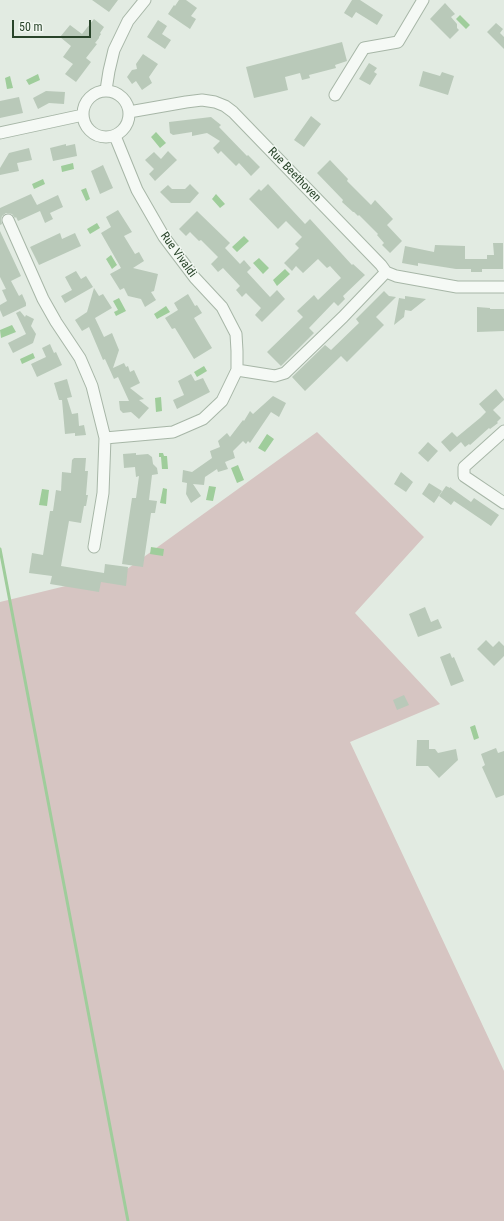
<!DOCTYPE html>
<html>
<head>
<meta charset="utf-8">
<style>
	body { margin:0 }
	#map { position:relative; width:504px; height:1221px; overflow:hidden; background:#e2ebe2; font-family:"Roboto Condensed",sans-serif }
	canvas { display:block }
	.scale { position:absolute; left:12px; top:20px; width:79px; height:18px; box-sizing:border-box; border:2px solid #29442a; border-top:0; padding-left:5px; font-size:12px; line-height:14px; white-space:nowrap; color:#29442a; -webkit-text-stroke:3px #f2f8f2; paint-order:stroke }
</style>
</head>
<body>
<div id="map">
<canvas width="504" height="1221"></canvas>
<div class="scale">50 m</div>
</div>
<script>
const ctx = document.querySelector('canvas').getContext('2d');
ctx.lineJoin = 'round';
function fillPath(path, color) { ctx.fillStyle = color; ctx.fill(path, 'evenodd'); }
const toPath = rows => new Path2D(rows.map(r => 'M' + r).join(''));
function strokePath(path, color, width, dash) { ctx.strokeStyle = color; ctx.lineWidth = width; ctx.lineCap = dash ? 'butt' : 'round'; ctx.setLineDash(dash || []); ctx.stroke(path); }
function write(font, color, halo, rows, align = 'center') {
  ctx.font = font + ' "Roboto Condensed",sans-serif'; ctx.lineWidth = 3; ctx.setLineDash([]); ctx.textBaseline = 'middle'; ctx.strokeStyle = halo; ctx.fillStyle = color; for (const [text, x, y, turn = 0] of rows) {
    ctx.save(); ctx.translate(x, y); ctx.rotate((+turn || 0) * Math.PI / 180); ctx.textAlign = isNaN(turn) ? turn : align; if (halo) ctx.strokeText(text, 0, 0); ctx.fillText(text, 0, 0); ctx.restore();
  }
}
const green = toPath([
	[317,432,424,537,355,613,440,704,350,742,504,1071,504,1221,0,1221,0,602,123,572]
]);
const water = toPath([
	[460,15,470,25,466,29,456,19],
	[38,74,40,80,29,85,26,80],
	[10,76,13,88,7,89,5,78],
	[156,132,166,143,160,148,151,137],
	[73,163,74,169,62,172,61,166],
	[43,179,45,184,34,189,32,184],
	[86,188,90,199,86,201,81,190],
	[216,194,225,204,220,208,212,199],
	[97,223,100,228,90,234,87,229],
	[244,236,249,241,237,252,232,247],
	[111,255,117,265,112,269,106,259],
	[259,258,269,268,263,274,253,263],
	[285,269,290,274,277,286,273,280],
	[119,298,126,311,116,316,114,312,118,310,113,301],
	[166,306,170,312,157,319,154,314],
	[12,325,16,332,1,338,0,330],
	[33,353,35,358,22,364,20,359],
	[204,366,207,371,197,377,194,372],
	[161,397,162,411,156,412,155,398],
	[267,434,274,439,265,452,258,448],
	[159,453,163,453,164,456,167,456,168,469,162,469,161,457,159,457],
	[238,465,244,480,237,483,231,468],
	[209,486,216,487,213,501,206,500],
	[163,488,167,489,166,504,160,503],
	[42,489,49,490,47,506,39,505],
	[151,547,164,549,163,556,150,554],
	[475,725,479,738,474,740,470,727]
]);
const stream = toPath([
	[0,549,128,1221]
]);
const building = toPath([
	[92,0,118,0,109,12],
	[179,0,186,0,197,8,191,16,196,19,190,29,168,14,174,5,175,6],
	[352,0,360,0,383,15,377,25,356,12,352,18,344,13],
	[445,3,455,14,451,17,457,24,457,28,459,30,450,39,430,19],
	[94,19,104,27,100,33,101,34,99,37,99,38,95,43,97,44,86,58,91,62,76,82,65,74,73,64,63,57,71,46,60,37,70,25,82,34],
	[158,20,167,26,162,34,171,40,165,49,147,37],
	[496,23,503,29,500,33,504,37,504,49,487,32],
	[342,42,347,61,335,65,336,68,309,75,310,78,302,80,300,73,285,77,288,90,254,98,246,67],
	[143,54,158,64,149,77,152,83,142,90,136,81,132,84,127,77,132,70,137,69,136,64],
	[369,63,377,68,374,72,377,74,370,85,359,79],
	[423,71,440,76,442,72,454,76,448,95,419,86],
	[46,91,65,92,64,104,49,103,38,109,33,98],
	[19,97,23,113,0,118,0,101],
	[311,116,321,124,304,147,294,140],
	[211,117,221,125,219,127,247,156,248,155,260,167,251,176,239,163,236,166,221,151,218,154,213,148,220,141,207,133,192,136,192,132,173,135,170,133,169,122],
	[66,144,66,146,75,144,77,156,53,161,50,148],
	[29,148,32,160,17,163,19,171,0,175,0,168,9,153],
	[168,151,177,160,155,181,149,174,154,169,145,160,154,152,161,159],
	[330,160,348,179,347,181,371,205,375,200,393,219,387,225,402,241,390,253,382,245,384,243,377,235,378,234,359,215,358,216,354,212,353,212,342,202,343,200,317,173],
	[103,165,113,188,100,194,91,171],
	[190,184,199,193,190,203,171,203,160,192,168,185,172,189,185,189],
	[268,184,305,224,310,219,352,265,353,264,365,275,343,296,345,299,338,306,334,302,309,328,314,333,281,366,267,352,303,317,297,311,314,295,318,300,341,278,330,266,327,268,318,259,303,273,296,266,292,271,284,263,299,248,295,244,302,237,286,221,278,229,249,199,259,189,261,191],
	[31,194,37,205,58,195,63,207,50,213,53,219,45,223,40,211,18,221,16,217,15,218,12,214,6,213,2,216,1,220,2,224,0,225,0,208],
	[118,210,132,232,124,236,135,254,139,252,144,261,133,268,158,274,154,291,151,292,156,300,145,307,141,299,128,296,124,288,120,290,110,274,121,268,101,233,111,227,106,217],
	[197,211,230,243,225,248,240,264,244,260,251,268,247,272,270,297,277,290,285,299,262,322,255,315,261,308,246,293,242,297,236,290,240,286,223,268,218,272,211,264,218,257,201,240,199,241,190,232,186,236,179,229],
	[0,231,21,276,11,281,19,296,22,294,26,303,26,306,3,317,0,310,0,305,7,301,2,290,6,289,0,277],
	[60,233,62,239,75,233,81,246,39,265,30,247],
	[493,243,503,243,503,269,482,269,482,272,471,272,471,269,456,269,418,263,418,266,402,263,405,246,434,252,435,245,465,246,465,259,487,259,487,255,494,255],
	[76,271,81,279,86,276,93,287,65,303,61,296,72,290,65,277],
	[94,288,99,296,103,294,112,308,95,318,104,337,112,333,119,350,113,368,124,363,126,367,128,366,130,372,134,370,140,383,130,388,144,399,139,400,149,408,139,419,131,412,123,413,120,410,119,401,129,401,118,377,114,379,105,359,103,360,89,327,82,331,75,320,87,312],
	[384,291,389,296,396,297,376,317,384,325,347,362,341,356,305,391,292,377,325,345,331,350,359,323,356,319],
	[188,294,195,306,197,305,202,313,194,318,212,348,194,359,175,328,172,329,165,318,178,310,174,303],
	[405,296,426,299,411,311,405,310,404,317,394,325,399,298,405,299],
	[477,307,490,308,490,309,504,309,504,331,477,332],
	[20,311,25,317,26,315,34,319,31,326,36,334,33,343,13,353,8,343,26,334,16,313],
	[50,344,54,353,56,352,62,365,37,377,31,364,46,357,42,348],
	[191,374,195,381,203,378,210,392,177,409,173,400,184,395,178,381],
	[67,379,72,397,67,398,72,414,78,413,79,426,84,425,86,435,75,436,75,433,65,434,62,400,59,400,54,383],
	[496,389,504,399,504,400,493,410,501,418,497,422,498,423,490,429,489,428,470,445,469,444,465,447,461,442,450,452,441,442,452,432,457,437,480,418,486,412,479,404],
	[273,396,286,403,279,417,271,412,250,443,248,441,246,444,243,441,233,451,235,458,225,462,228,469,218,472,217,469,205,477,204,485,193,484,201,496,191,503,186,494,187,483,182,482,183,470,192,472,212,458,210,451,220,447,218,441,227,433,230,437,243,420,244,421,250,411,253,414],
	[428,442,438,451,428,462,418,453],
	[136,453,136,455,148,454,152,457,153,464,157,468,158,474,152,475,149,500,157,501,155,513,151,513,143,567,122,564,132,498,136,498,139,476,136,477,135,467,124,468,123,454],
	[74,458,86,458,85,471,88,471,86,495,88,495,86,506,84,506,81,523,69,521,61,566,104,573,105,564,128,567,126,586,101,582,99,592,50,584,52,576,29,573,32,553,43,555,50,511,53,511,56,490,61,491,62,472,71,473,72,460],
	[401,472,413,482,406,492,394,484],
	[429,483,442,491,434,503,422,494],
	[446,486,450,488,450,487,471,502,474,498,499,515,491,526,454,501,451,505,439,496],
	[425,607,431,622,438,619,442,628,418,637,409,614],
	[486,640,493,647,499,641,504,646,504,656,494,666,477,649],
	[450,653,452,658,454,657,464,681,451,686,440,657],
	[404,695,409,705,397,710,393,700],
	[417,740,429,740,429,749,435,749,438,753,456,749,458,760,439,778,428,766,416,766],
	[496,748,498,753,504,751,504,795,496,798,482,767,485,765,481,754]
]);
const minor = toPath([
	[106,90,109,71,114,50,128,21,145,0],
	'83 114a23 23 0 1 1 46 0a23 23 0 1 1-46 0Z',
	[335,95,364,48,398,42,423,0],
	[129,112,186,102,202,100,215,102,225,106,233,112,381,265,386,272,343,317,285,373,275,376,237,370],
	[0,133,83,115],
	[8,220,43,299,56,322,80,358,92,386,105,438,103,493,94,547],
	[386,272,396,276,457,287,504,287],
	[504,431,464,467,464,476,504,503],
	[105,438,173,432,203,419,222,401,237,370,237,351,236,334,222,307,195,278,164,237,137,190,115,136]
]);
const streetNames = [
	["Rue Beethoven",294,175,46],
	["Rue Vivaldi",178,255,54]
];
fillPath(green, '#d6c5c2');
fillPath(water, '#9fcd9b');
strokePath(stream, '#9fcd9b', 3);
fillPath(building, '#b9c9b9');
strokePath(minor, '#a7b6a7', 13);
strokePath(minor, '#f5f9f5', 11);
write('12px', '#29442a', '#f2f8f2', streetNames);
</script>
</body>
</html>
